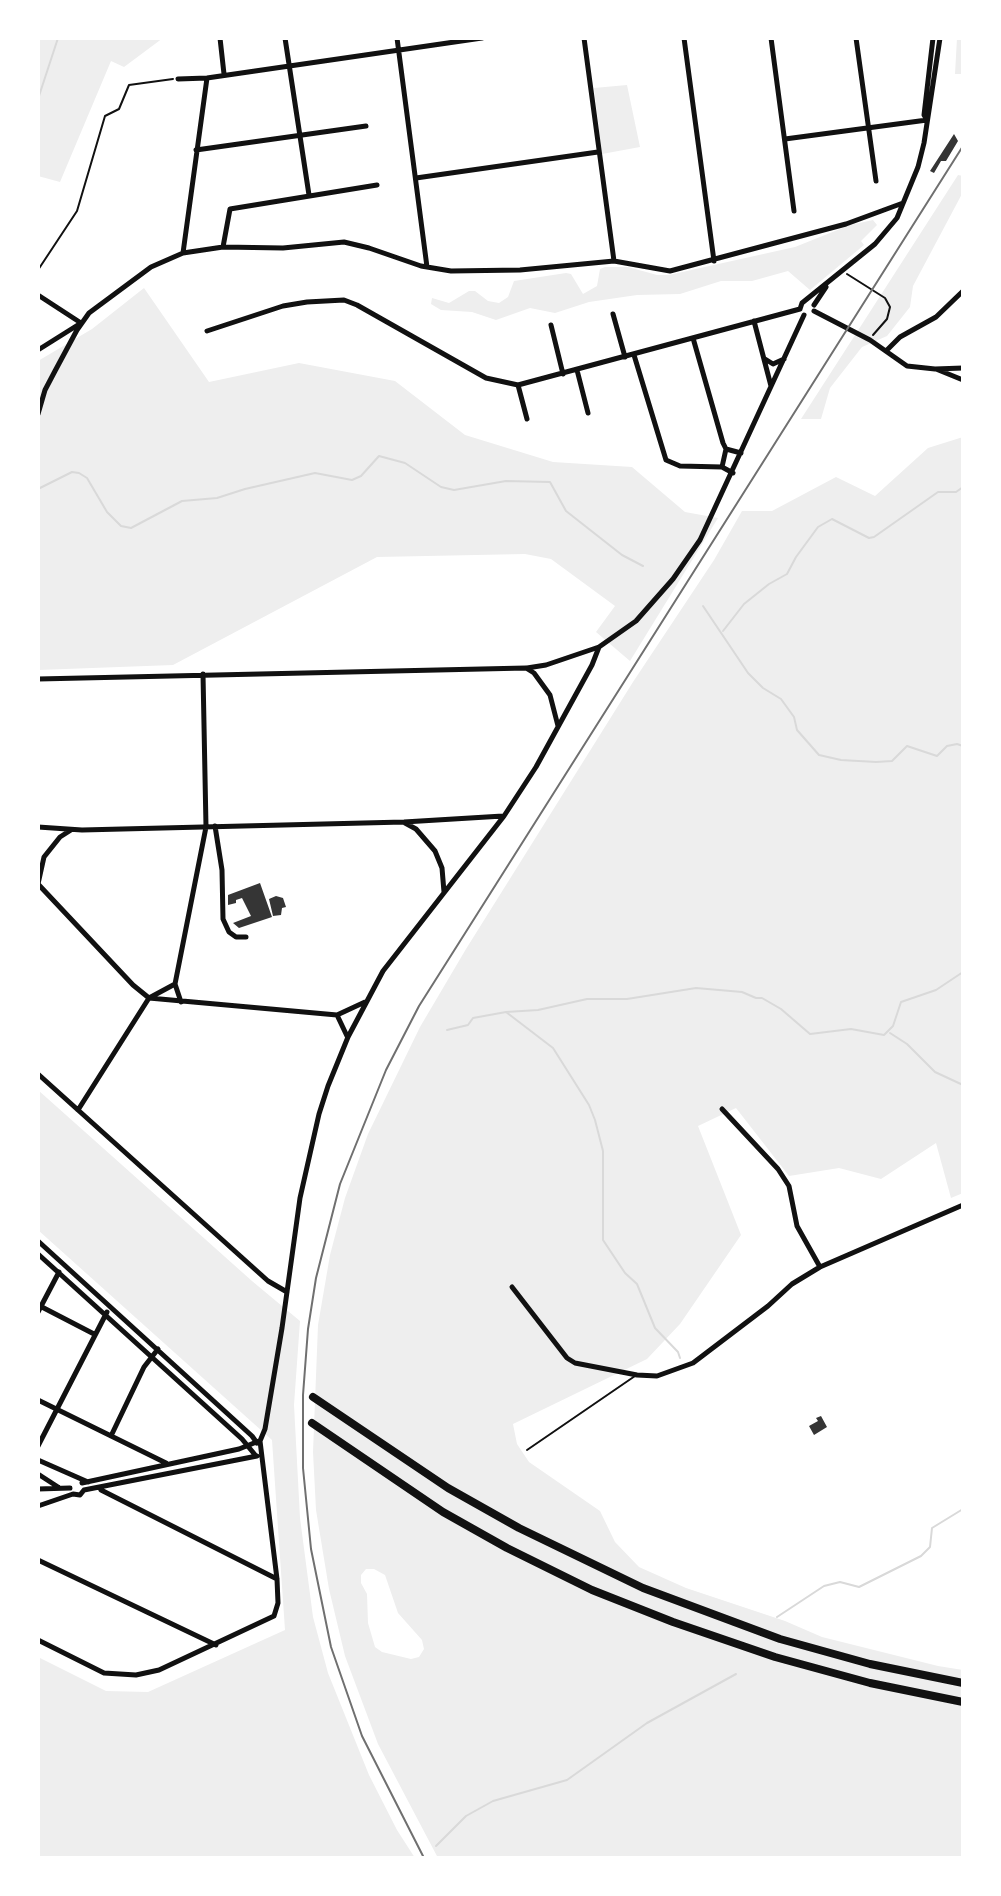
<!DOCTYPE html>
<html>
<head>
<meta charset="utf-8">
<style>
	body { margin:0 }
	#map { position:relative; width:1001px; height:1896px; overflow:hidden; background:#fff; font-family:Poppins,sans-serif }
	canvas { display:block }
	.frame { position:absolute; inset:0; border:40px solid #fff; pointer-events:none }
</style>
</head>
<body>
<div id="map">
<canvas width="1001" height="1896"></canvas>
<div class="frame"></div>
</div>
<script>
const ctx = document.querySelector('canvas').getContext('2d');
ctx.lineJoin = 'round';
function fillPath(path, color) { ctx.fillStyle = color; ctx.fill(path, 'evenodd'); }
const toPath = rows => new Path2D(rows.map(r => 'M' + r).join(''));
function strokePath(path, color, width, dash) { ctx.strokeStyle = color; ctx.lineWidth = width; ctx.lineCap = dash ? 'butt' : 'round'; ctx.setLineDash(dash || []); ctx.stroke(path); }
const green = toPath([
	[38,38,163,38,124,67,111,61,60,182,38,176],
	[957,38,963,38,963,74,955,74],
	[627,85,640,147,602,154,594,88],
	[958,175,963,176,963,192,913,286,910,307,887,336,862,347,830,388,821,419,801,419],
	[873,220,877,225,861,241,864,245,810,290,788,271,752,281,721,281,680,294,637,295,589,302,555,313,530,308,496,320,472,312,441,310,431,304,432,298,449,303,469,291,475,291,488,301,499,303,508,297,514,281,566,273,571,274,583,294,597,286,600,269,605,267,628,267,657,275,669,275,795,247,850,225],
	[144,288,209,382,299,363,395,381,465,435,553,462,632,467,685,512,718,518,630,661,596,632,615,606,551,559,525,554,377,557,173,665,38,670,38,361,92,329],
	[963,437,963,1193,951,1198,936,1143,881,1179,839,1168,789,1176,736,1108,698,1126,741,1235,680,1324,647,1359,513,1424,517,1444,529,1462,600,1511,615,1542,639,1567,686,1588,785,1621,822,1637,938,1666,963,1670,963,1858,438,1858,378,1744,345,1656,329,1589,316,1510,313,1452,318,1325,330,1255,345,1198,368,1134,420,1027,466,949,633,682,714,560,742,511,772,511,836,477,875,496,928,448],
	[366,1569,374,1569,385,1575,398,1613,422,1640,424,1649,419,1657,411,1659,382,1652,375,1647,368,1623,367,1594,361,1583,361,1575],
	[38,1090,252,1281,300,1321,294,1405,300,1518,313,1617,328,1673,369,1775,397,1830,415,1858,38,1858,38,1657,106,1691,148,1692,285,1630,272,1440,38,1230]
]);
const stream = toPath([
	[38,99,58,38],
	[38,489,72,472,79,473,87,478,107,512,121,526,131,528,182,501,217,498,245,489,315,473,352,480,361,476,379,456,405,463,441,487,454,490,506,481,550,482,566,511,622,555,643,566],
	[703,606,748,673,763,688,781,699,794,717,797,730,819,755,841,760,876,762,892,761,907,746,937,756,947,746,957,744,963,746],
	[723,631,744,604,769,584,787,574,796,557,818,527,832,519,869,538,874,537,938,492,956,492,963,487],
	[506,1012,538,1010,587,999,627,999,696,988,742,992,756,998,762,998,781,1009,810,1034,851,1029,884,1035,893,1026,901,1002,936,990,963,972],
	[447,1030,468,1025,473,1018,506,1012,553,1048,589,1105,595,1120,603,1151,603,1240,625,1273,637,1284,655,1328,678,1352,680,1358],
	[890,1033,907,1044,935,1072,963,1085],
	[777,1617,824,1586,840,1582,859,1587,921,1556,930,1547,932,1528,963,1509],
	[436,1846,466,1816,493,1801,567,1780,647,1723,736,1674]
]);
const building = toPath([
	[954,134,958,141,946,161,941,161,934,173,930,171],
	[260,883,272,917,239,928,233,923,251,916,242,898,236,900,236,903,228,905,228,895],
	[276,896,283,898,286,907,282,908,281,915,273,916,269,899],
	[821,1416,827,1427,814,1435,809,1426,818,1421,816,1418]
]);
const path = toPath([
	[38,270,77,211,105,116,119,109,129,85,173,79],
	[847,274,885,298,890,307,887,319,873,335]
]);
const service = toPath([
	[527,1450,635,1376]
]);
const minor = toPath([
	[220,38,224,74],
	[285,38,309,195],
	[397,38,427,267],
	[584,38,614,261],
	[684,38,714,261],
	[771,38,794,211],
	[856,38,876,181],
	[178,79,207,78,482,38],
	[927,120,924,115,933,38],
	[785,139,927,120],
	[196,150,366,126],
	[416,178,598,152],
	[223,247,230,209,377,185],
	[183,253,207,78],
	[38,295,81,323],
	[814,305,826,287],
	[800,309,802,303,875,244,897,218,918,167,924,143,940,38],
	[814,311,870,340,907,366,935,369,963,368],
	[613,314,625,357],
	[754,321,771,386],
	[551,325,563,374],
	[207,331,283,306,307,302,344,300,357,305,486,378,518,385,800,309],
	[693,338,723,443,726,449,741,453],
	[38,350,81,323],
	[886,351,900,337,936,317,963,291],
	[634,355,666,460,680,466,722,467,733,473],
	[765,359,773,364,784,359],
	[936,369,963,380],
	[577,370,588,413],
	[518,385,527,419],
	[38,414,45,390,55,371,77,330,89,313,151,267,183,253,223,247,283,248,344,242,369,248,421,266,451,271,520,270,614,261,670,271,846,224,903,203],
	[722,467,726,449],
	[527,668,546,665,599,647,636,621,673,579,700,540,804,315],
	[38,679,526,668,534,673,550,695,558,726],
	[405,823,416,829,435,851,442,868,444,892],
	[215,826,222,870,223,919,229,932,236,937,246,937],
	[38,827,82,830,404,822,503,816],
	[71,830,60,837,44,857,38,884,133,985,149,998,337,1015,365,1002],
	[181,1002,175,984,206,827,203,674],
	[337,1015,347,1036],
	[38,1074,268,1281,287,1292],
	[722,1109,778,1169,789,1186,797,1226,820,1267],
	[78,1110,149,998,175,984],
	[38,1241,252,1436,257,1443],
	[38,1254,242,1439,256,1456],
	[512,1287,567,1358,575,1363,637,1375,657,1376,693,1363,768,1306,792,1284,820,1267,963,1205],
	[38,1305,94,1334],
	[38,1312,59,1272],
	[38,1400,166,1463],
	[111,1436,144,1367,158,1349],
	[38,1446,107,1312],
	[38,1460,88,1482],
	[38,1474,58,1487],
	[82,1483,239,1449,259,1441],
	[38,1489,70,1488],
	[101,1490,277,1579],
	[38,1506,73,1494,80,1495,84,1490,257,1456],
	[38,1560,216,1645],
	[38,1640,104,1673,136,1675,159,1670,274,1616,278,1603,277,1579,260,1441,265,1429,282,1328,300,1198,319,1114,328,1086,348,1037,383,971,504,816,536,767,592,665,599,647]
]);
const motorway = toPath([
	[313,1397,448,1488,519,1528,643,1588,780,1639,870,1664,963,1683],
	[312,1423,443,1512,507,1548,592,1590,673,1622,775,1657,870,1683,963,1702]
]);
const rail = toPath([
	[424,1858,362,1736,331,1647,311,1549,303,1468,303,1395,308,1329,316,1278,340,1184,386,1070,419,1006,963,146]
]);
fillPath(green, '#eee');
strokePath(stream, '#d9d9d9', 2);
fillPath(building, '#353535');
strokePath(path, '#111', 2);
strokePath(service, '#111', 2);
strokePath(minor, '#111', 5);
strokePath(motorway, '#111', 8);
strokePath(rail, '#707070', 2);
</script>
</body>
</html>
